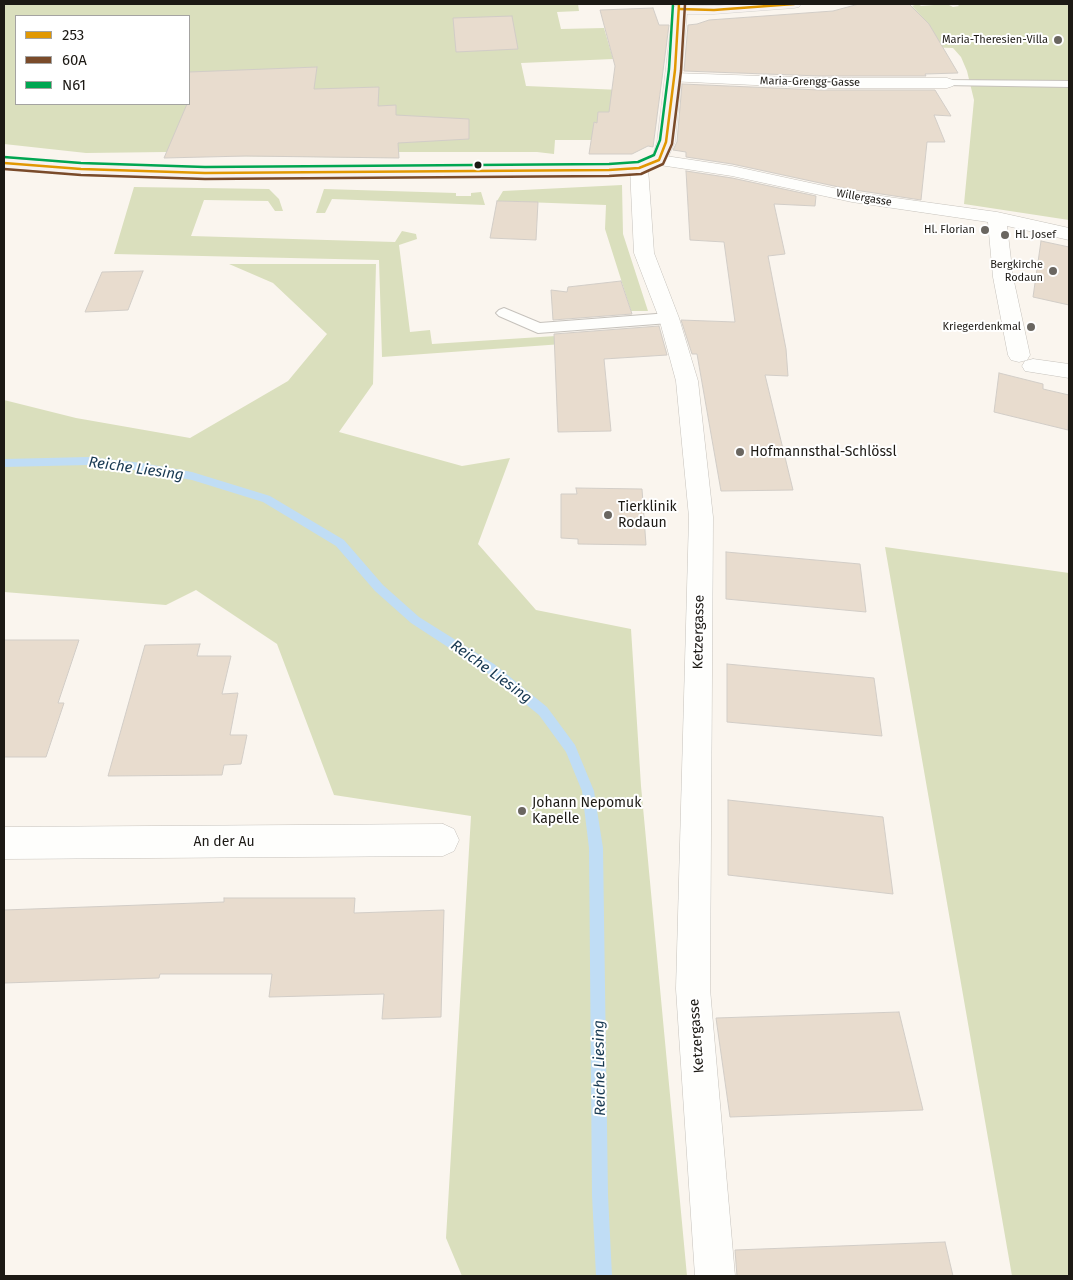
<!DOCTYPE html>
<html>
<head>
<meta charset="utf-8">
<style>
	body { margin:0 }
	#map { position:relative; width:1073px; height:1280px; overflow:hidden; background:#faf5ee; font-family:"Fira Sans",sans-serif }
	canvas { display:block }
	.frame { position:absolute; inset:0; border:5px solid #1c1914; pointer-events:none }
	.legend { position:absolute; left:15px; top:15px; width:175px; height:90px; box-sizing:border-box; background:#fff; border:1px solid #a4a3a1; margin:0; padding:6px 9px; list-style:none; font-size:15px; color:#1c1914 }
	.legend li { display:flex; align-items:center; gap:10px; height:25px }
	.legend b { width:25px; border:1px solid #a4a3a1 }
</style>
</head>
<body>
<div id="map">
<canvas width="1073" height="1280"></canvas>
<div class="frame"></div>
<ul class="legend">
<li><b style="height:6px;background:#e19802"></b>253</li>
<li><b style="height:6px;background:#7a4b2a"></b>60A</li>
<li><b style="height:6px;background:#00a651"></b>N61</li>
</ul>
</div>
<script>
const ctx = document.querySelector('canvas').getContext('2d');
ctx.lineJoin = 'round';
function fillPath(path, color) { ctx.fillStyle = color; ctx.fill(path, 'evenodd'); }
const toPath = rows => new Path2D(rows.map(r => 'M' + r).join(''));
function strokePath(path, color, width, dash) { ctx.strokeStyle = color; ctx.lineWidth = width; ctx.lineCap = dash ? 'butt' : 'round'; ctx.setLineDash(dash || []); ctx.stroke(path); }
function write(font, color, halo, rows, align = 'center') {
  ctx.font = font + ' "Fira Sans",sans-serif'; ctx.lineWidth = 4; ctx.setLineDash([]); ctx.textBaseline = 'middle'; ctx.strokeStyle = halo; ctx.fillStyle = color; for (const [text, x, y, turn = 0] of rows) {
    ctx.save(); ctx.translate(x, y); ctx.rotate((+turn || 0) * Math.PI / 180); ctx.textAlign = isNaN(turn) ? turn : align; if (halo) ctx.strokeText(text, 0, 0); ctx.fillText(text, 0, 0); ctx.restore();
  }
}
const green = toPath([
	[4,4,578,4,579,11,557,12,561,29,604,28,613,59,521,63,526,86,621,90,618,104,597,123,593,131,594,140,555,140,554,154,537,152,399,152,398,158,222,156,166,152,86,153,4,144],
	[16,16,189,16,189,104,16,104],
	[918,4,921,6,947,4,953,7,959,6,957,4,1069,4,1069,220,964,204,974,100,967,71,961,57,953,48,925,47,910,23,926,21,912,6],
	[622,185,623,234,648,311,631,311,605,229,606,205,497,201,503,191],
	[134,187,269,189,279,199,283,211,275,211,268,201,204,200,191,236,395,242,402,231,416,234,417,239,399,245,410,332,430,330,432,344,602,333,604,341,382,357,379,260,114,254],
	[324,189,456,193,456,196,471,196,471,193,481,192,485,205,332,199,325,213,316,213],
	[229,264,376,264,373,384,339,432,462,466,510,458,478,544,536,610,631,629,641,786,687,1276,462,1276,446,1238,471,816,334,795,277,644,196,590,166,605,4,592,4,400,76,418,190,438,288,381,327,334,273,283],
	[885,547,1069,573,1069,1276,1012,1276]
]);
const stream = toPath([
	[88,457,142,463,192,472,270,496,344,540,383,585,419,617,494,664,547,707,575,745,594,791,603,848,608,1195,612,1276,596,1276,592,1195,589,848,582,791,566,752,539,715,486,672,411,623,375,591,336,546,263,502,192,480,142,471,88,465,4,467,4,459,88,457]
]);
const building = toPath([
	[859,4,909,4,929,24,958,73,925,74,926,76,820,76,684,71,688,25,697,24,709,20,833,11,859,4],
	[653,8,659,25,669,25,653,147,648,146,632,154,589,154,594,122,597,123,598,112,609,112,615,66,600,10,653,8],
	[512,16,518,49,456,52,453,18,512,16],
	[317,67,314,89,379,87,378,106,396,105,396,115,469,119,469,139,398,143,399,158,246,156,164,158,187,104,189,104,189,72,317,67],
	[682,84,820,90,935,90,951,116,934,115,945,142,927,142,921,200,848,189,732,164,686,157,686,152,673,150,677,142,682,84],
	[686,171,732,178,816,196,815,206,774,204,785,254,768,256,786,349,788,376,765,375,793,490,721,491,697,354,692,354,681,320,735,322,724,242,690,240,686,171],
	[497,201,538,202,536,240,490,238,497,201],
	[1041,241,1069,247,1069,305,1033,297,1041,241],
	[143,271,128,310,85,312,102,272,143,271],
	[621,281,632,314,553,320,551,290,567,292,568,287,621,281],
	[659,326,667,355,604,359,611,431,558,432,554,334,659,326],
	[999,373,1043,384,1043,389,1069,395,1068,430,994,412,999,373],
	[576,488,642,489,646,545,578,544,578,539,561,538,561,494,577,494,576,488],
	[726,552,860,564,866,612,726,599,726,552],
	[4,640,79,640,58,703,64,703,46,757,4,757,4,640],
	[200,644,197,656,231,656,222,694,238,693,230,735,247,735,241,764,224,765,222,775,108,776,145,645,200,644],
	[727,664,874,678,882,736,727,722,727,664],
	[728,800,883,817,893,894,728,875,728,800],
	[224,898,355,898,354,913,444,910,441,1017,382,1019,384,994,269,997,272,974,160,974,159,978,4,983,4,910,224,902,224,898],
	[899,1012,923,1110,730,1117,716,1018,899,1012],
	[945,1242,953,1276,737,1276,735,1250,945,1242]
]);
const service = toPath([
	[947,80,1069,81,1069,87,943,85,941,83,943,81,947,80],
	[504,308,540,323,669,313,674,315,677,318,674,321,669,323,538,333,499,316,496,313,499,310,504,308]
]);
const pedestrian = toPath([
	[1033,359,1069,364,1069,378,1025,371,1022,366,1025,361,1033,359]
]);
const minor = toPath([
	[674,73,820,78,947,78,953,80,955,83,953,86,947,88,820,88,668,81,666,78,668,75,674,73],
	[659,155,732,166,852,192,997,212,1069,228,1069,240,1007,226,1013,277,1030,355,1027,360,1019,362,1011,360,1008,355,993,277,988,222,852,202,732,176,653,164,650,160,653,156,659,155],
	[639,163,645,164,648,168,654,253,679,318,698,381,713,517,710,989,735,1276,695,1276,676,989,689,517,676,381,659,318,634,253,630,168,633,164,639,163],
	[443,824,454,829,459,840,454,851,443,856,4,859,4,827,443,824]
]);
const primary = toPath([
	[740,4,801,4,799,7,794,8,714,14,687,14,675,142,665,164,639,173,609,175,205,178,81,174,4,168,4,158,81,164,205,168,636,163,652,157,657,142,673,9,675,6,680,5,714,6,740,4]
]);
const bus1 = toPath([
	[680,9,714,10,794,4],
	[4,163,81,169,205,173,609,170,639,168,659,160,666,142,675,70,679,4]
]);
const bus2 = toPath([
	[4,169,81,175,205,179,609,176,641,174,663,164,672,144,681,71,685,4]
]);
const bus3 = toPath([
	[4,157,81,163,205,167,609,164,638,162,654,155,660,140,669,69,673,4]
]);
const markers = [
	[1058,40,5,"#6a6660"],
	[478,165,4.5,"#1c1914"],
	[985,230,5,"#6a6660"],
	[1005,235,5,"#6a6660"],
	[1053,271,5,"#6a6660"],
	[1031,327,5,"#6a6660"],
	[740,452,5,"#6a6660"],
	[608,515,5,"#6a6660"],
	[522,811,5,"#6a6660"]
];
const farPoinames = [
	["Maria-Theresien-Villa",1048,40],
	["Hl. Florian",975,230],
	["Hl. Josef",1015,235,"left"],
	["Bergkirche",1043,265],
	["Rodaun",1043,278],
	["Kriegerdenkmal",1021,327]
];
const farStreetnames = [
	["Maria-Grengg-Gasse",810,82,1],
	["Willergasse",864,198,10]
];
const poiNames = [
	["Hofmannsthal-Schlössl",750,452],
	["Tierklinik",618,507],
	["Rodaun",618,523],
	["Johann Nepomuk",532,803],
	["Kapelle",532,819]
];
const streetNames = [
	["Ketzergasse",699,632,-89],
	["An der Au",224,842],
	["Ketzergasse",697,1036,-94]
];
const waterNames = [
	["Reiche Liesing",136,469,8],
	["Reiche Liesing",491,672,36],
	["Reiche Liesing",600,1068,-91]
];
fillPath(green, '#dadfbd');
fillPath(stream, '#c0ddf5');
fillPath(building, '#e8dcce');
strokePath(building, '#d2cdc7', 1);
strokePath(service, '#c6c2bc', 2);
strokePath(pedestrian, '#c6c2bc', 1);
strokePath(minor, '#c6c2bc', 1);
strokePath(primary, '#d4d2ce', 1);
fillPath(service, '#fefefc');
fillPath(pedestrian, '#fefefc');
fillPath(minor, '#fefefc');
fillPath(primary, '#f7f2f0');
strokePath(bus1, '#e19802', 2.5);
strokePath(bus2, '#7a4b2a', 2.5);
strokePath(bus3, '#00a651', 2.5);
for (const [x, y, r, color] of markers) { const dot = new Path2D(); dot.arc(x, y, r, 0, 2 * Math.PI); ctx.fillStyle = color; ctx.fill(dot); strokePath(dot, '#fff', 2); }
write('11px', '#1c1914', '#fff', farPoinames, 'right');
write('11px', '#1c1914', '#fff', farStreetnames);
write('14px', '#1c1914', '#fff', poiNames, 'left');
write('14px', '#1c1914', '#fff', streetNames);
write('italic 15px', '#183952', '#fff', waterNames);
</script>
</body>
</html>
